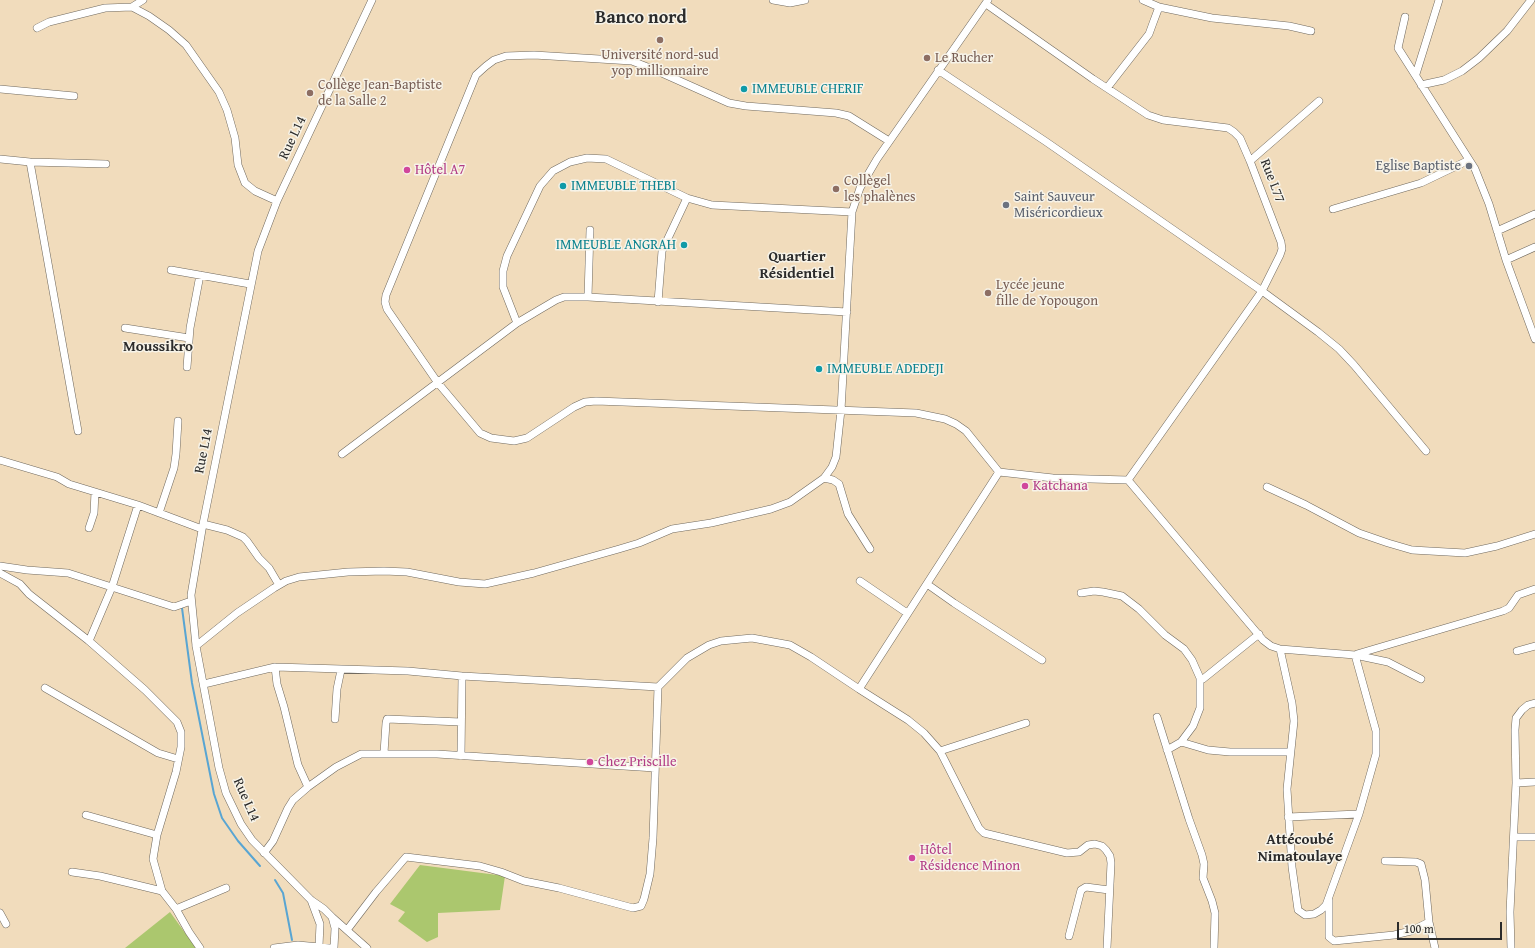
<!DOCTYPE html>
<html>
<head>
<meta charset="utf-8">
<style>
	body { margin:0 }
	#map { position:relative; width:1535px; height:948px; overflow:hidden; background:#f1dcbc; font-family:"Gentium Book Plus",serif }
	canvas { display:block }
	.scale { position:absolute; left:1397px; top:922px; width:105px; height:18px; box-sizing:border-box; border:2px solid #2b2b2b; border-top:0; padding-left:5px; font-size:12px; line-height:14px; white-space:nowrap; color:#2b2b2b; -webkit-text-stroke:3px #f7f3e8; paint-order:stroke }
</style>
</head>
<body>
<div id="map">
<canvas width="1535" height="948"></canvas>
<div class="scale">100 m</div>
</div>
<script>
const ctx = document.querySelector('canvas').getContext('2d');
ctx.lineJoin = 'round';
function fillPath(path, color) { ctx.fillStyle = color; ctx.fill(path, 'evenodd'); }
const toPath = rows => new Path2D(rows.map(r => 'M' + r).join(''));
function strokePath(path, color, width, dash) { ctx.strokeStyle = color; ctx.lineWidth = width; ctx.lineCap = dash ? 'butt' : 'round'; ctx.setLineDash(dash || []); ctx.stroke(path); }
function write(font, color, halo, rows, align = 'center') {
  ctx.font = font + ' "Gentium Book Plus",serif'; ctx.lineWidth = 3; ctx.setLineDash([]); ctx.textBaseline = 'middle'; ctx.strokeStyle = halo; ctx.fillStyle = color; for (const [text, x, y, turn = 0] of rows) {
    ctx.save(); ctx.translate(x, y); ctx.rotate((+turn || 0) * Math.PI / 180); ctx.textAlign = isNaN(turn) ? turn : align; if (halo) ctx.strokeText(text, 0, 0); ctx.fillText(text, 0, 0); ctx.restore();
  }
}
const green = toPath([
	[420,865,505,876,500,910,438,913,438,937,427,942,398,921,405,912,390,904],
	[170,912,196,948,125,948]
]);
const stream = toPath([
	[182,608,192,683,214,794,222,818,238,841,260,866],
	[275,880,283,893,292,940]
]);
const minor = toPath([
	[773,0,790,3,805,0],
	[986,4,1093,79,1148,115,1163,120,1228,128,1234,132,1240,138,1250,161,1281,242,1282,249,1280,255,1262,291,1128,480],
	[132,7,143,0],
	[1159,7,1212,18,1289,26,1311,31],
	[1405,17,1398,48,1475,169,1489,204,1506,260,1535,339],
	[37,28,49,22,105,8,132,7,149,16,169,30,186,45,219,92,227,110,235,138,238,165,245,183,255,191,277,201],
	[938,70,1045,141,1262,291,1318,332,1339,349,1354,365,1426,451],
	[1416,74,1439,0],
	[1421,85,1444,80,1462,71,1479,58,1507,31,1531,0],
	[1107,88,1149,34,1153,23,1159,7,1143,0],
	[0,89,74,96],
	[889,141,849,116,836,113,746,106,729,103,655,70,632,61,534,55,506,56,494,60,486,66,476,75,386,295,385,302,387,309,438,383,480,433,491,438,514,441,527,438,574,407,585,402,596,401,916,413,945,419,956,424,966,431,999,472,1053,478,1128,480,1263,640,1271,646,1280,649,1355,655,1388,662,1421,679],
	[0,159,30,162,78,431],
	[1250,161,1319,101],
	[30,162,106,164],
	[1333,209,1421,183,1469,160],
	[1497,231,1535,214],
	[1506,260,1535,247],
	[171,270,250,284],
	[588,297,590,230],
	[658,302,662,251,687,198],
	[517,323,503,287,503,271,507,256,540,186,553,171,570,162,587,158,606,159,687,198,712,205,852,212],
	[125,328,189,338],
	[187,367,190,328,200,275],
	[342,454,517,323,556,300,564,297,588,297,847,312],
	[0,460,57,477,69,484,138,505],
	[824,478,833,480,839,484,848,514,870,549],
	[1267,487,1306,505,1359,533,1388,543,1412,550,1465,553,1497,546,1535,534],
	[159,513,174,468,176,454,178,421],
	[203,524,227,530,243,537,247,541,259,558,269,568,279,585],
	[89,528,94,513,95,492],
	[0,566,27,570,68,573,174,607,191,601],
	[0,573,20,584,29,594,89,641,145,690,177,722,181,732,181,747,176,772,157,835],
	[860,581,907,613],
	[927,584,954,603,1042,660],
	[1081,593,1094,591,1103,592,1122,596,1139,609,1165,635,1184,649,1192,660,1200,678,1200,708,1193,726,1181,742,1167,750],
	[89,641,112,587,138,505,202,529],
	[196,646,237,613,274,588,286,581,299,577,348,572,384,571,407,572,459,582,485,584,534,573,619,549,639,543,672,529,711,523,771,509,790,502,824,478,832,467,836,457,841,410,852,212,860,188,877,159,988,0],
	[1280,649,1292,703,1294,721,1287,789,1292,867,1298,910,1305,915,1314,914,1321,910,1326,905,1359,814,1376,754,1376,731,1355,655],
	[1517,651,1535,646],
	[1357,654,1503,611,1509,608,1518,595,1535,589],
	[275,667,277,684,284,707,298,765,308,787],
	[1200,678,1203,679,1259,634],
	[204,684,275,667,408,671,462,676,658,687],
	[45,688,158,753,178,759],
	[859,689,999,472],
	[1157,717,1189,819,1202,855,1204,864,1203,878,1212,901,1215,913,1214,948],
	[335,719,337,689,341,670],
	[1181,742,1208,750,1230,752,1290,752],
	[940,751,1026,723],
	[384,753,386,723,387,719,461,722],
	[461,756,462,676],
	[1516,783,1535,782],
	[86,815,157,835,153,859,162,891,176,909,189,932,200,948],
	[1288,817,1359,814],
	[1514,837,1535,837],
	[264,853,273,841,288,808,293,800,308,787,336,767,361,754,437,754,655,768],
	[1385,861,1416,862,1421,864,1425,880,1429,922,1435,948],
	[72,872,100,876,162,891],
	[311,900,320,924,319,946],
	[1329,900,1329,937,1334,941,1394,935,1411,931,1429,922],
	[176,909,226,888],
	[0,913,6,924],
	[332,917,367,948],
	[347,930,376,892,406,857,480,866,501,872,524,881,559,888,633,908,641,906,644,899,650,874,653,838,658,687,687,658,709,645,721,641,752,638,790,645,811,657,859,689,908,720,924,733,940,751,979,828,984,833,1067,853,1079,852,1088,845,1095,844,1102,846,1106,850,1110,856,1111,863,1107,948],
	[1069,936,1081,890,1086,887,1109,890],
	[274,948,298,945,330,948],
	[334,948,335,928,332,917,324,909,311,900,252,840,241,824,226,793,219,768,196,646,191,595,203,524,258,251,277,201,372,0],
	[1511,948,1510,912,1516,783,1515,730,1516,718,1522,710,1528,705,1535,703]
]);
const markers = [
	[660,40,4,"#8d6e63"],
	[927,58,4,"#8d6e63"],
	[744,89,4,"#0f9aa8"],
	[310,93,4,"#8d6e63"],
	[1469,166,4,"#6b7280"],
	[407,170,4,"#d1479c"],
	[563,186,4,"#0f9aa8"],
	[836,189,4,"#8d6e63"],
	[1006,205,4,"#6b7280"],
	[684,245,4,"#0f9aa8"],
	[988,293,4,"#8d6e63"],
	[819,369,4,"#0f9aa8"],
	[1025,486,4,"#d1479c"],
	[590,762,4,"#d1479c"],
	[912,858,4,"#d1479c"]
];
const educationNames = [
	["Université nord-sud",660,55,"center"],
	["yop millionnaire",660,71,"center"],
	["Le Rucher",935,58],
	["Collège Jean-Baptiste",318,85],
	["de la Salle 2",318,101],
	["Collègel",844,181],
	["les phalènes",844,197],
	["Lycée jeune",996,285],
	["fille de Yopougon",996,301]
];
const cultureNames = [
	["IMMEUBLE CHERIF",752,89],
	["IMMEUBLE THEBI",571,186],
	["IMMEUBLE ANGRAH",676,245,"right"],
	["IMMEUBLE ADEDEJI",827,369]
];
const streetNames = [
	["Rue L14",293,138,-65],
	["Rue L77",1272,181,69],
	["Rue L14",204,451,-79],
	["Rue L14",246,800,66]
];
const worshipNames = [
	["Eglise Baptiste",1461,166],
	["Saint Sauveur",1014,197,"left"],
	["Miséricordieux",1014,213,"left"]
];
const hotelNames = [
	["Hôtel A7",415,170],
	["Katchana",1033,486],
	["Chez Priscille",598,762],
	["Hôtel",920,850],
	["Résidence Minon",920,866]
];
const neighbourhoodNames = [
	["Quartier",797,257],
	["Résidentiel",797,274],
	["Moussikro",158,347],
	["Attécoubé",1300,840],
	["Nimatoulaye",1300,857]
];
const districtNames = [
	["Banco nord",641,18]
];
fillPath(green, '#abc76e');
strokePath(stream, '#59a5d2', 2);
strokePath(minor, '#70695e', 8);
strokePath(minor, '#fff', 7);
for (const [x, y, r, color] of markers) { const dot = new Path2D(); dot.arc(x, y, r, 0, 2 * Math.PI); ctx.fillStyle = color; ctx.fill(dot); strokePath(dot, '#f7f3e8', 1.5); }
write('14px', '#785e54', '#f7f3e8', educationNames, 'left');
write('14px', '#0d838f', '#f7f3e8', cultureNames, 'left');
write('14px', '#2b2b2b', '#f7f3e8', streetNames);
write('14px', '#5b616d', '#f7f3e8', worshipNames, 'right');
write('14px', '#b23c85', '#f7f3e8', hotelNames, 'left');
write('bold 15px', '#2b2b2b', '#f7f3e8', neighbourhoodNames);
write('bold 18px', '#2b2b2b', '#f7f3e8', districtNames);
</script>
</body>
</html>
